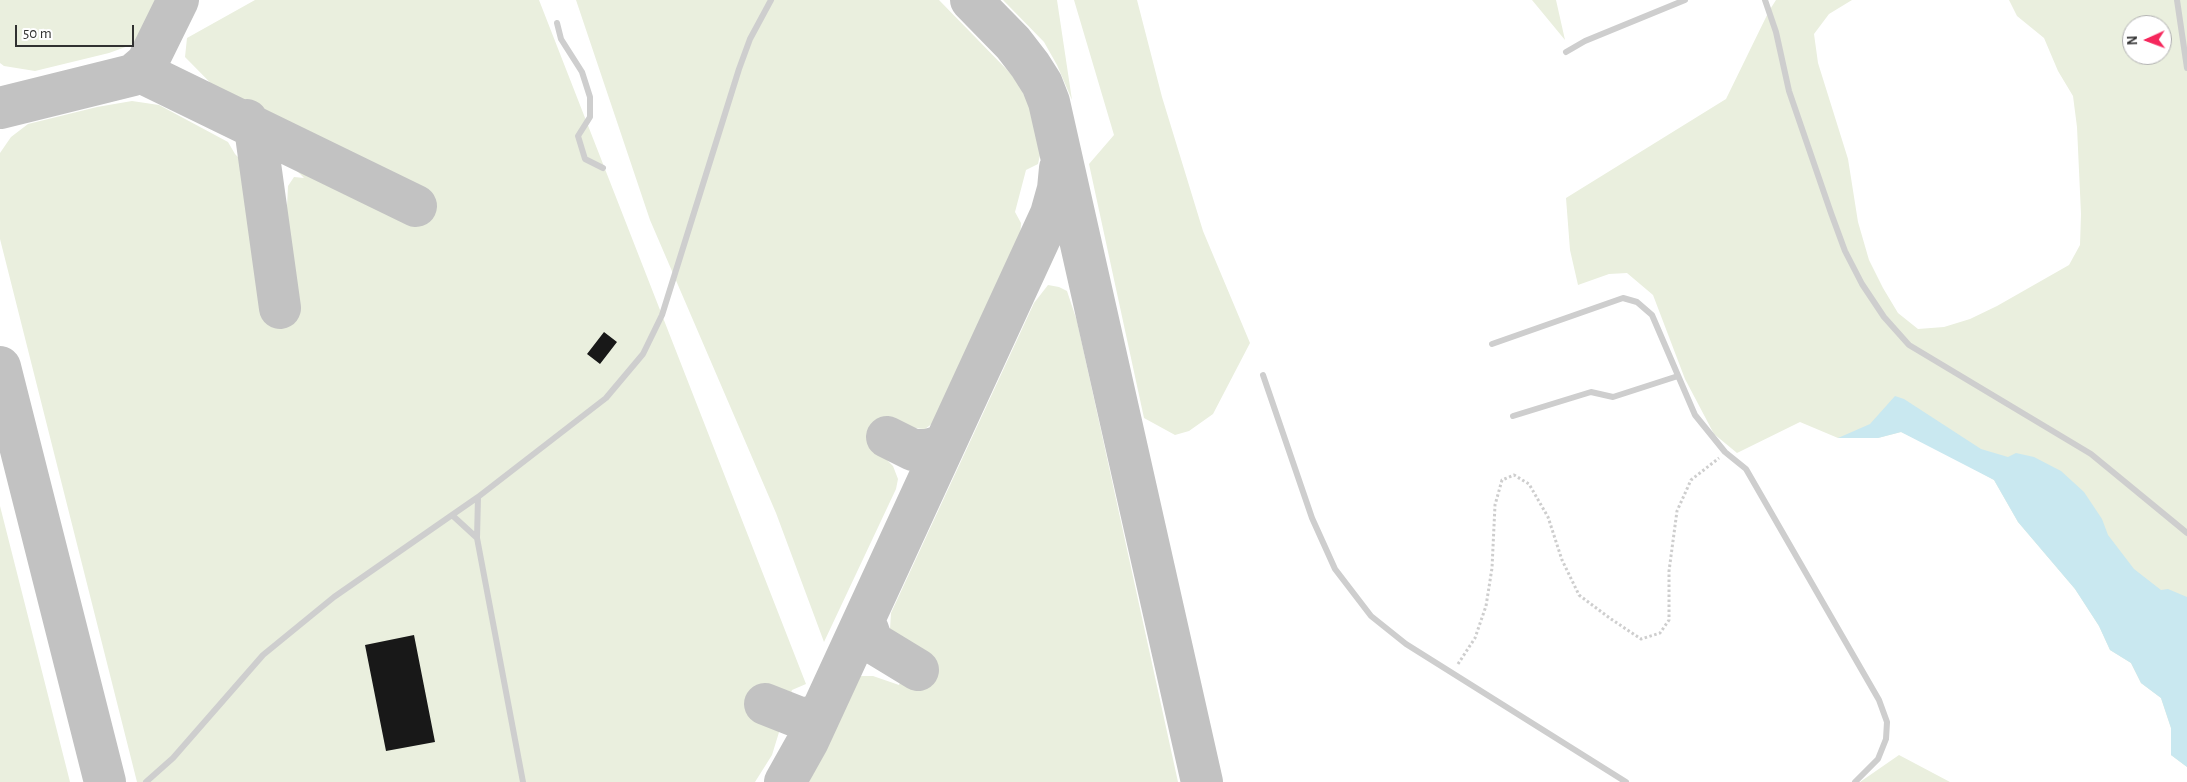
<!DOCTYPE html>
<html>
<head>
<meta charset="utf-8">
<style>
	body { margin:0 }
	#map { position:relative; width:2187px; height:782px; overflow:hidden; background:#fff; font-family:"Alegreya Sans",sans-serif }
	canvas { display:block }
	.north { position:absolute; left:2122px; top:15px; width:50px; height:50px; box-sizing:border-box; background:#fff; border:1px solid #adadad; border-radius:50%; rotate:268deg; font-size:14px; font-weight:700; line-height:20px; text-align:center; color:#313131 }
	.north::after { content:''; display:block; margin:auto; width:18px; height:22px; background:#f5275c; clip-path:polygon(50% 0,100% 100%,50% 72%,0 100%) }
	.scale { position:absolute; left:15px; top:25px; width:119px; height:22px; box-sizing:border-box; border:2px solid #313131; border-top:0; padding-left:6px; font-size:15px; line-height:18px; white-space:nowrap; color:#313131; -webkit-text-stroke:4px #fff; paint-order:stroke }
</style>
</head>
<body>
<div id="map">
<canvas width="2187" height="782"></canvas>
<div class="north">N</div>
<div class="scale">50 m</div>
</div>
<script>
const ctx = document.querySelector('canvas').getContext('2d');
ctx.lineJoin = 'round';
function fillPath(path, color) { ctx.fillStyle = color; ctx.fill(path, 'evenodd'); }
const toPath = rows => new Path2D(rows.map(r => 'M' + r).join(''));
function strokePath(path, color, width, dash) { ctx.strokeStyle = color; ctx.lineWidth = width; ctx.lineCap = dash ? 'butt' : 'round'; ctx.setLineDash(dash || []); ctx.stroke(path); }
const green = toPath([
	[0,0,158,0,141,36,131,45,109,53,35,71,4,66,0,63],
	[255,0,539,0,806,684,792,690,772,755,755,782,137,782,0,239,0,153,11,137,28,124,97,107,132,101,159,105,228,142,235,154,287,207,288,186,294,177,304,178,185,57,187,38],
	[576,0,939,0,1015,78,1027,100,1036,130,1040,155,1038,164,1026,170,1015,212,1021,223,1020,238,933,423,925,429,914,428,903,425,887,460,893,466,898,479,896,489,824,642,776,513,650,220],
	[1003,0,1057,0,1072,100,1057,65,1044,42],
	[1074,0,1137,0,1162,97,1203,231,1250,343,1213,414,1189,431,1175,435,1144,418,1089,164,1114,135],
	[1532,0,1556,0,1565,40],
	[1776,0,1852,0,1829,14,1814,34,1818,63,1848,159,1858,222,1869,260,1883,288,1898,313,1918,329,1944,327,1970,319,1997,306,2069,265,2080,245,2081,214,2077,127,2073,96,2058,71,2044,38,2017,16,2009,0,2187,0,2187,767,2171,755,2171,728,2161,698,2141,683,2131,663,2110,650,2099,626,2075,589,2018,522,1994,480,1946,453,1901,432,1878,438,1838,438,1800,422,1737,453,1714,434,1685,379,1653,295,1627,273,1609,274,1578,285,1570,250,1566,198,1726,99,1769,11],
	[2132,25,2162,25,2162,55,2132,55],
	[1048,285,1059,287,1067,291,1077,321,1178,782,809,782,852,685,860,676,873,676,899,685,917,647,890,629,891,613,1034,303],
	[0,506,70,782,0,782],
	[1899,755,1950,782,1860,782]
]);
const water = toPath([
	[1895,396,1904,399,1981,449,2008,457,2016,453,2034,457,2061,471,2084,492,2102,519,2108,535,2134,569,2161,590,2168,589,2187,597,2187,767,2171,755,2171,728,2161,698,2141,683,2131,663,2110,650,2099,626,2075,589,2018,522,1994,480,1901,432,1878,438,1838,438,1870,424]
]);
const taxiway = toPath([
	[971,0,1013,43,1030,65,1042,84,1049,102,1202,782],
	[149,76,416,206],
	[0,108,133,75,147,63,178,0],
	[247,120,256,135,280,308],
	[0,367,105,782],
	[887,437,913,450,927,450,937,447],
	[868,630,872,642,918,670],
	[765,704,803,719,813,716],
	[785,782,808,741,1051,214,1058,189,1060,168]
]);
const building = toPath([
	[604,332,617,342,600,364,587,354],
	[414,635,435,742,386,751,365,645]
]);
const path = toPath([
	[1458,664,1475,638,1486,606,1492,568,1495,505,1502,480,1514,475,1529,484,1548,517,1562,560,1579,595,1611,619,1641,639,1660,633,1669,620,1669,571,1677,511,1691,480,1719,458]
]);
const lane = toPath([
	[1765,0,1776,32,1789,91,1831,213,1845,251,1862,284,1884,317,1909,345,2091,454,2187,533],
	[2177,0,2187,68],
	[557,23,561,39,582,72,590,97,590,117,578,136,585,159,603,168],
	[1566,52,1585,41,1685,0],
	[1492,344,1623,298,1637,302,1652,315,1695,415,1725,452,1746,469,1879,700,1887,722,1886,739,1878,759,1855,782],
	[1263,375,1312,518,1335,569,1371,616,1406,644,1626,782],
	[1513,416,1591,392,1613,397,1678,376],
	[478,497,606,398,643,354,662,315,739,69,750,39,771,0],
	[452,515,478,497,477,538],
	[146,782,173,758,263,655,334,597,452,515,477,538,523,782]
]);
fillPath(green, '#eaefde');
fillPath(water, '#c9e8f0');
strokePath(taxiway, '#c2c2c2', 42);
fillPath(building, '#181818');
strokePath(path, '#cecece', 3, [2.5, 2.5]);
strokePath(lane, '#cecece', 6);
</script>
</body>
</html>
